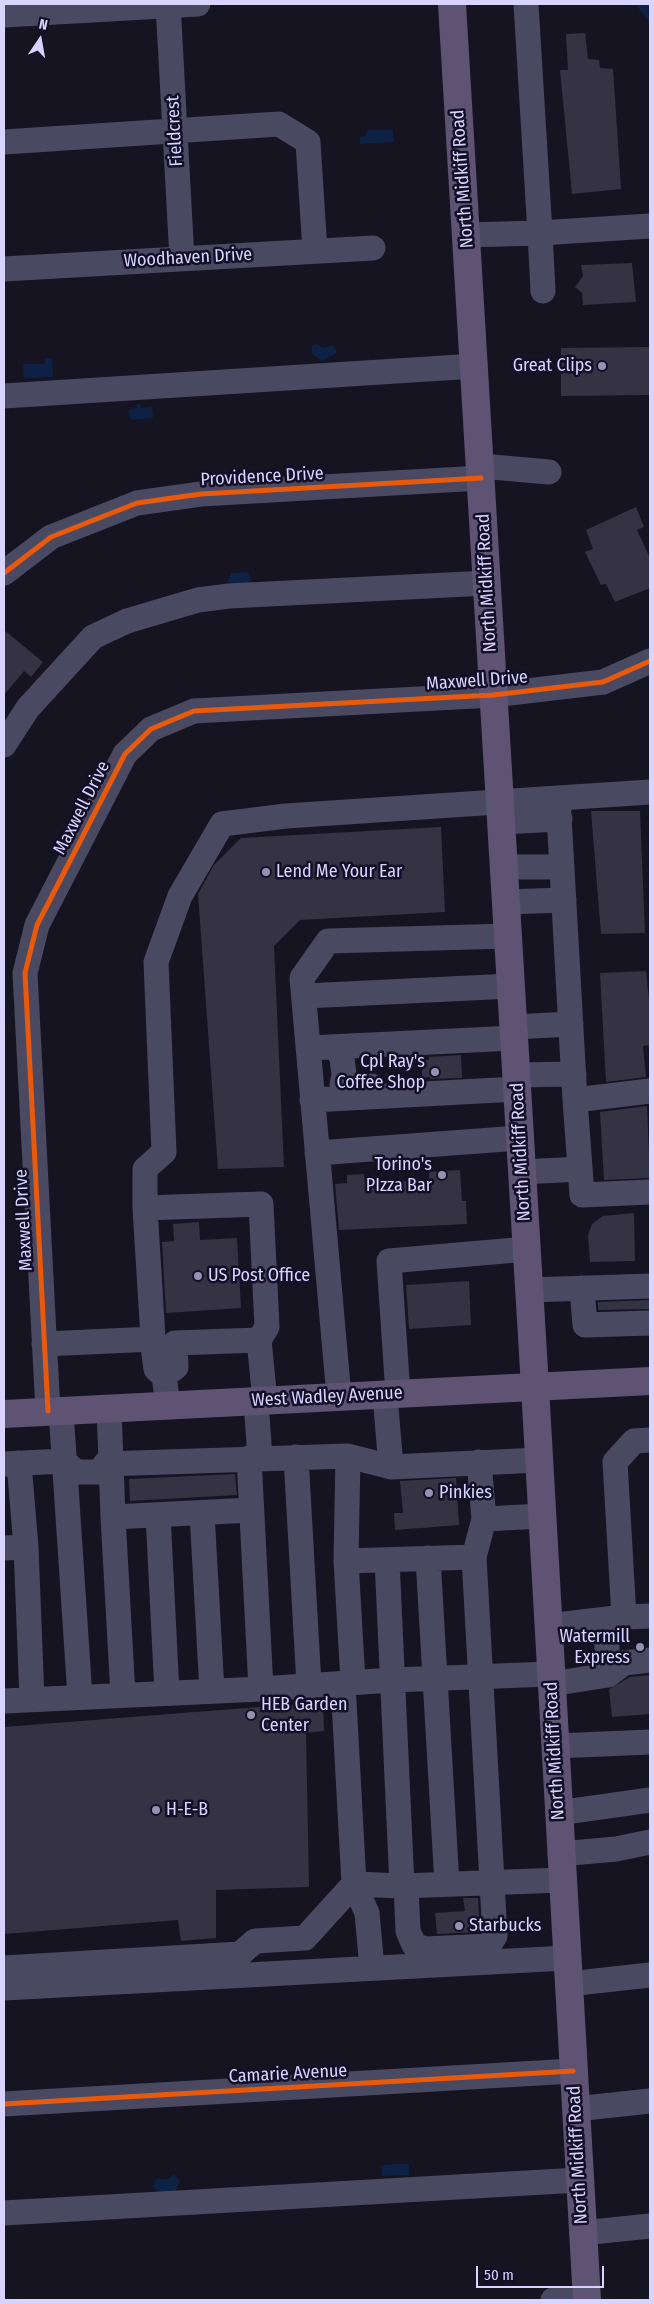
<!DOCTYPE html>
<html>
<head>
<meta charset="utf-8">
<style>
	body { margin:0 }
	#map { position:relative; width:654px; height:2304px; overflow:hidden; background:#161421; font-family:"Fira Sans Condensed",sans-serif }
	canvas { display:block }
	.frame { position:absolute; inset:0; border:5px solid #d9d4ff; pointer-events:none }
	.north { position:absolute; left:15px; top:15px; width:50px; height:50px; -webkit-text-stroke:4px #130f26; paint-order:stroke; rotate:12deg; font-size:14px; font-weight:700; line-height:20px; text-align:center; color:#d9d4ff }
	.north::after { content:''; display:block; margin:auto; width:18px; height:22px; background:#d9d4ff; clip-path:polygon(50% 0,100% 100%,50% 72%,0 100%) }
	.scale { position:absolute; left:476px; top:2266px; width:128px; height:22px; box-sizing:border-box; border:2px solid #d9d4ff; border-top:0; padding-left:6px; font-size:15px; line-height:18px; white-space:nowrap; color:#d9d4ff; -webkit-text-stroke:4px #130f26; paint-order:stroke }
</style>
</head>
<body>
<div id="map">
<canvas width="654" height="2304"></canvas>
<div class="frame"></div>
<div class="north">N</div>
<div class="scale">50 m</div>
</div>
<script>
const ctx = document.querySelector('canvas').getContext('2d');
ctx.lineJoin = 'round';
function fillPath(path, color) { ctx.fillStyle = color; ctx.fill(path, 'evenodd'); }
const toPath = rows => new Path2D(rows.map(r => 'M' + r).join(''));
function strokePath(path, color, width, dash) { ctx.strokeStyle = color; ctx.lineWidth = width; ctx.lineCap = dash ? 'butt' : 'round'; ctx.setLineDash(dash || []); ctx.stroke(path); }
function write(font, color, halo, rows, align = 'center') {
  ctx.font = font + ' "Fira Sans Condensed",sans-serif'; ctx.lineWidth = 5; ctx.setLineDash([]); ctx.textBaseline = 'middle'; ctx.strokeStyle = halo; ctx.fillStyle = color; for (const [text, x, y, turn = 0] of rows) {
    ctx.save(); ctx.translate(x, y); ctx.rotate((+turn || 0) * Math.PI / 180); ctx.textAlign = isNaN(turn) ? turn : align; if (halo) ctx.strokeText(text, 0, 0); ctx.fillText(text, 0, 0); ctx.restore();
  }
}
const water = toPath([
	[635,4,650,4,650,22,649,21],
	[367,130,393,130,394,142,360,144,360,137,366,136],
	[316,344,324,348,334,345,337,353,322,361,312,354,312,346],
	[45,358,52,358,53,377,24,378,23,364,45,364],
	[137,403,141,404,142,408,152,407,153,418,131,420,128,412,130,409,137,408],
	[248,572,252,580,248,584,231,584,228,581,231,573],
	[394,2164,409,2164,409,2175,382,2176,381,2165],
	[174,2174,180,2181,175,2192,163,2193,152,2187,157,2178,166,2180]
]);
const building = toPath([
	[585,33,588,59,599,60,600,68,613,69,621,189,572,194,560,70,568,70,566,34],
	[632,263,636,302,583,305,582,293,575,287,583,276,581,265],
	[650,347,650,395,561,396,561,348],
	[636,507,644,527,637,530,650,558,650,588,615,602,606,584,601,585,585,552,593,549,586,530],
	[4,630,43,662,31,677,24,671,4,695],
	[591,811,640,811,645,933,601,934],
	[441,827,445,912,300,920,274,946,284,1167,218,1169,198,894,214,865,241,838],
	[646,971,650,1010,650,1045,643,1046,646,1077,606,1082,600,973],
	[461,1055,462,1078,430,1079,430,1077,422,1078,422,1060,429,1060,429,1057],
	[647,1106,650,1178,604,1180,600,1112],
	[460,1170,462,1201,466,1201,467,1224,339,1230,335,1184,347,1183,347,1175,364,1174,365,1183,429,1180,429,1172],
	[634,1213,635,1261,590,1262,588,1235,592,1224,603,1216],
	[199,1222,200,1240,237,1238,241,1308,166,1313,162,1242,174,1241,173,1224],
	[469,1281,471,1325,409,1329,406,1285],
	[650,1300,650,1309,598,1310,598,1302],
	[235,1474,237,1495,130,1501,129,1479],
	[456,1478,459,1525,395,1530,394,1513,403,1513,400,1481],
	[650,1675,650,1714,612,1717,609,1689,630,1677],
	[323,1702,324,1731,306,1733,309,1887,216,1890,216,1938,181,1941,178,1920,4,1934,4,1727],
	[463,1898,478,1898,480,1932,437,1934,435,1913,465,1911]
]);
const minor = toPath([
	[168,4,182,259],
	[4,15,198,4],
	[4,142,279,124,308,142,315,251],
	[466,235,540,233,526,4],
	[4,269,373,248],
	[543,291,540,233,650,226],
	[4,396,475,366],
	[481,466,549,472],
	[4,573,51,537,137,503,201,494,481,478],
	[4,745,28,708,93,637,127,621,198,600,229,596,487,583],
	[558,798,650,792],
	[501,822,560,819],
	[504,867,562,867],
	[506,902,564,900],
	[305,996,511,986],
	[513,1027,571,1024],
	[336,1047,342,1058,344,1075,342,1085,371,1086],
	[309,1048,514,1038],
	[516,1075,574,1074],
	[650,1091,575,1100,582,1195,650,1192],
	[312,1100,517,1089],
	[317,1153,519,1138],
	[522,1172,580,1169],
	[145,1208,154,1354,156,1369,164,1376],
	[582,1288,585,1325,650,1323],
	[529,1290,650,1286],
	[44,1344,153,1339],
	[166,1390,164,1376,176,1367,175,1343,259,1340],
	[398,1394,389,1261,527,1249],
	[385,1395,391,1467],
	[339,1397,302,978,328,941,508,936],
	[256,1401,260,1458],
	[265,1401,259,1340,267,1327,261,1204,145,1208,145,1169,164,1152,156,962,180,896,222,824,286,816,558,798,575,1100],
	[109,1408,113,1517,251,1510],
	[48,1411,25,973,37,925,125,754,151,729,194,711,493,695,603,682,650,661],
	[61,1411,80,1697],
	[348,1456,391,1467,539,1460],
	[296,1457,309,1685],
	[249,1458,261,1689],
	[479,1462,484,1519,542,1516],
	[4,1464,64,1461,76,1472,101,1472,105,1464,348,1456,346,1561,474,1557],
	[202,1513,212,1691],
	[158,1515,167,1693],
	[113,1517,123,1695],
	[26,1547,32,1699],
	[4,1548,26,1547,19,1463],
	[428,1558,447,1884],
	[387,1560,402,1886],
	[346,1561,353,1682],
	[624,1617,650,1616],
	[606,1619,608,1675],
	[548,1626,624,1617,615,1462,634,1441,650,1440],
	[343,1683,354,1884,402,1886,562,1880],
	[551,1684,608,1675,624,1663,650,1660],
	[4,1701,261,1689,392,1680,550,1674],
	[555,1746,650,1742],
	[558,1813,650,1800],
	[560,1854,616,1849,650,1842],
	[406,1886,408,1931,414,1945,426,1949,488,1946,495,1936,474,1557,484,1519],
	[4,1968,240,1954,255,1941,305,1938,354,1884,367,1913,372,1968],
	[568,1984,650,1975],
	[4,1988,566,1958],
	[4,2104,573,2071],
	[575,2109,650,2101],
	[4,2213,579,2180],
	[582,2233,650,2226],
	[553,2300,587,2298]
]);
const major = toPath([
	[452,4,535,1387,587,2300],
	[4,1414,650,1381]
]);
const cycleway = toPath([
	[4,573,51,537,137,503,201,494,481,478],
	[48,1411,25,973,37,925,125,754,151,729,194,711,493,695,603,682,650,661],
	[4,2104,573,2071]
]);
const markers = [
	[602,366,5,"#9591b1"],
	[266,872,5,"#9591b1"],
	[435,1072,5,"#9591b1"],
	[442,1175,5,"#9591b1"],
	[198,1276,5,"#9591b1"],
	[429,1493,5,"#9591b1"],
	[640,1647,5,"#9591b1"],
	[251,1715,5,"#9591b1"],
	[156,1810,5,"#9591b1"],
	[459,1926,5,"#9591b1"]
];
const streetNames = [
	["Fieldcrest",175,131,-93],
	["North Midkiff Road",463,179,-94],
	["Woodhaven Drive",188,258,-3],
	["Providence Drive",262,477,-3],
	["North Midkiff Road",487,583,-93],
	["Maxwell Drive",477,681,-4],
	["Maxwell Drive",82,808,-63],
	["North Midkiff Road",521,1152,-93],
	["Maxwell Drive",24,1220,-93],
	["West Wadley Avenue",327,1397,-3],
	["North Midkiff Road",555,1751,-93],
	["Camarie Avenue",288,2074,-3],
	["North Midkiff Road",578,2155,-93]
];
const poiNames = [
	["Great Clips",592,366,"right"],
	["Lend Me Your Ear",276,872],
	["Cpl Ray's",425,1062,"right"],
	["Coffee Shop",425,1083,"right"],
	["Torino's",432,1165,"right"],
	["PIzza Bar",432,1186,"right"],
	["US Post Office",208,1276],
	["Pinkies",439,1493],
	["Watermill",630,1637,"right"],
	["Express",630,1658,"right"],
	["HEB Garden",261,1705],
	["Center",261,1726],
	["H-E-B",166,1810],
	["Starbucks",469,1926]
];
fillPath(water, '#0d2144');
fillPath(building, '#343243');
strokePath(minor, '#4a4962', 25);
strokePath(major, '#5e5373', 28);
strokePath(cycleway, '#e8590c', 5);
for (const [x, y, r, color] of markers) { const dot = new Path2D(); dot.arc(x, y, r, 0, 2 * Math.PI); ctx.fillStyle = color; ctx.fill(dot); strokePath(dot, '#130f26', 2); }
write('18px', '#d9d4ff', '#130f26', streetNames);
write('18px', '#d9d4ff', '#130f26', poiNames, 'left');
</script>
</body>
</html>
